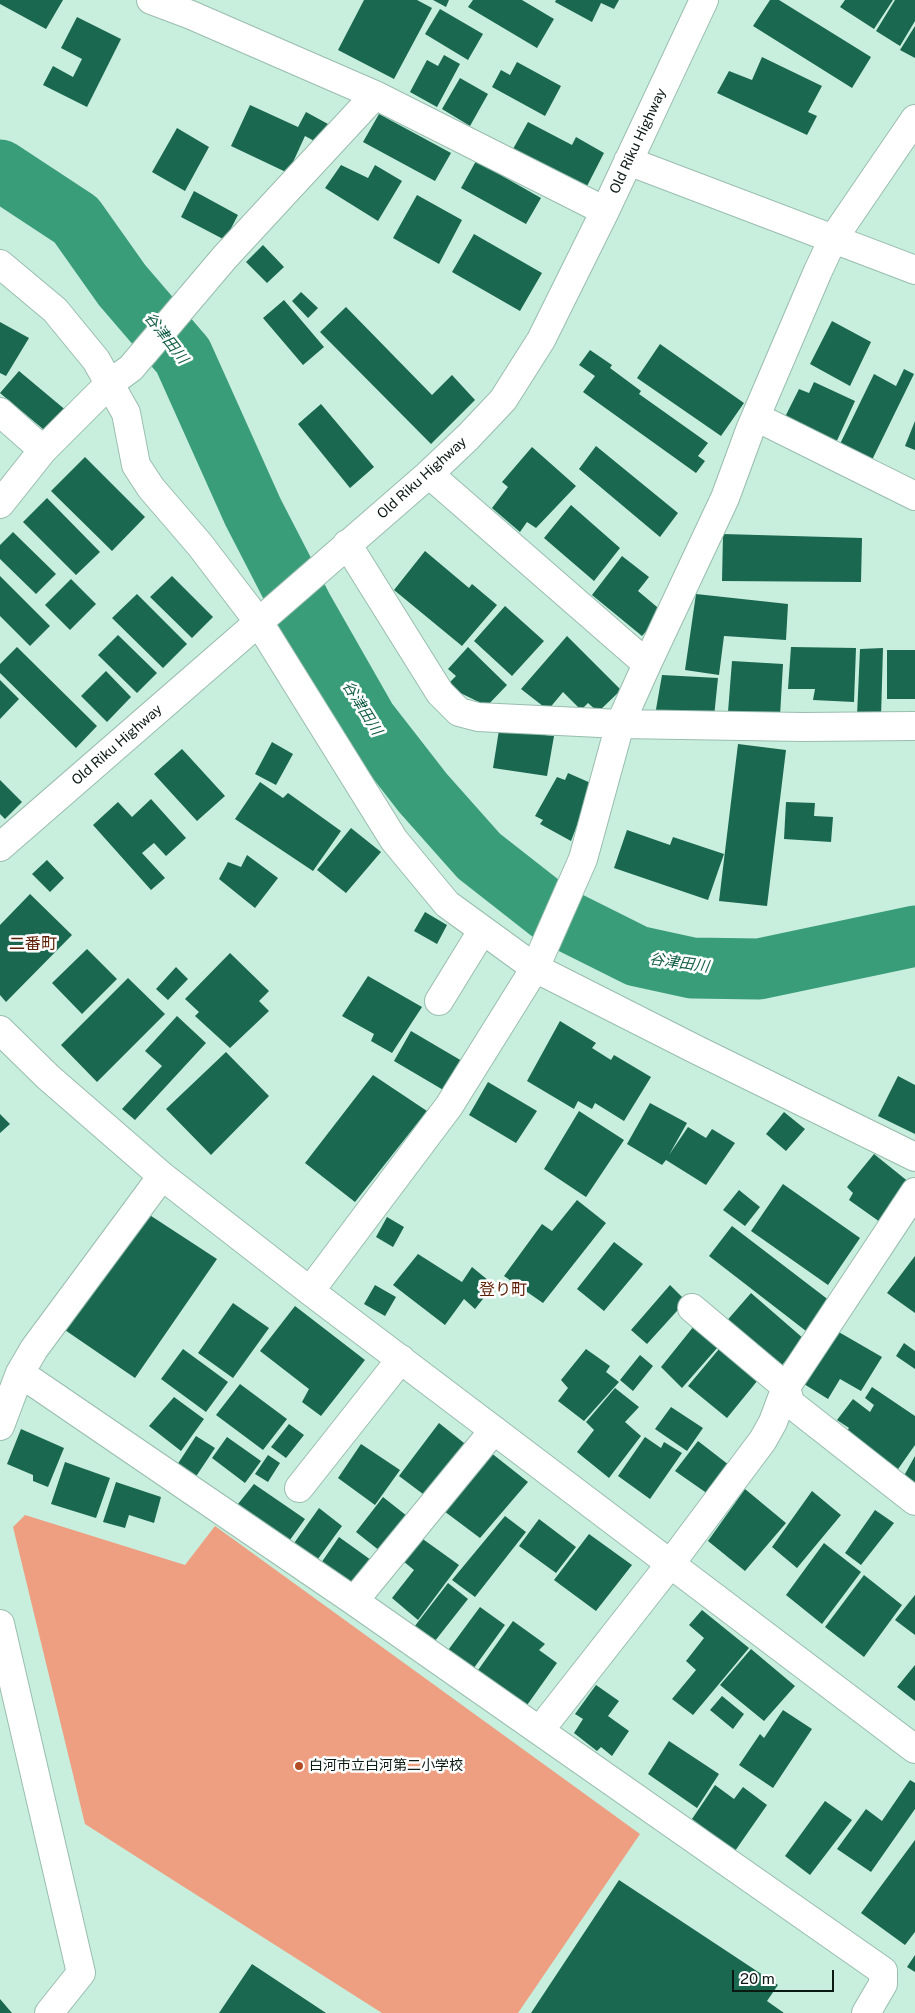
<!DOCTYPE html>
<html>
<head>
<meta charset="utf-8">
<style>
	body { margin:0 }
	#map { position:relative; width:915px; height:2013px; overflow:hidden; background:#c8eedd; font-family:"Public Sans",sans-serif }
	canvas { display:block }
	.scale { position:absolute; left:732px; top:1970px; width:102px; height:22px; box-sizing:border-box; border:2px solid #0b1913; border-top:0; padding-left:6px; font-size:15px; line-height:18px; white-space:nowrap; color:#0b1913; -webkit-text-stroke:4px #fff; paint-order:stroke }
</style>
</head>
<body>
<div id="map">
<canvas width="915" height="2013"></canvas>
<div class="scale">20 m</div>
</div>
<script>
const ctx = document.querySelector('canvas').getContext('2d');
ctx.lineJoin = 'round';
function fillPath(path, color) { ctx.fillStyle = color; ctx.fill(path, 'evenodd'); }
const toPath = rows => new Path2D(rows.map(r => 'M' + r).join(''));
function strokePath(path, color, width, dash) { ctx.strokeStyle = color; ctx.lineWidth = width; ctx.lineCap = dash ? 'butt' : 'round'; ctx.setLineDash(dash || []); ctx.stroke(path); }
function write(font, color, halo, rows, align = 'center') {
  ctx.font = font + ' "Public Sans","Noto Sans JP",sans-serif'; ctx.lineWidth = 5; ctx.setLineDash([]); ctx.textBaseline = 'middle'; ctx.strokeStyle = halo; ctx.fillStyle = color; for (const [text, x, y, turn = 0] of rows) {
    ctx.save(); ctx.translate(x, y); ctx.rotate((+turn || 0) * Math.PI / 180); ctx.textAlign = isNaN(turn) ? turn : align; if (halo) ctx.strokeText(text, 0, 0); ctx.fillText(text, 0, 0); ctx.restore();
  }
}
const green = toPath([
	[25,1515,185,1565,215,1526,640,1834,518,2013,382,2013,85,1824,13,1527]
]);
const river = toPath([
	[0,170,76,220,122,285,183,356,253,512,302,607,367,721,423,793,479,856,553,914,637,956,692,968,759,969,915,936]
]);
const building = toPath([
	[0,0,63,0,46,29,0,4],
	[364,0,417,0,432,8,394,79,338,50],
	[433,0,449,0,446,7],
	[473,0,522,0,554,19,537,48,468,7],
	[556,0,619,0,614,9,601,3,592,22,555,2],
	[770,0,779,0,871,57,852,88,753,26],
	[845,0,893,0,874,29,840,7],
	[895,0,915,0,915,21,900,46,876,31],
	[440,9,483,34,468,60,425,34],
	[77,17,121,39,87,107,43,85,53,66,73,77,82,59,61,48],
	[915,26,915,58,900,50],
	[444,55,460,64,437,107,410,92,427,60,438,66],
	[762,57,822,86,808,112,817,116,807,135,717,93,729,71,752,80],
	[517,62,561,86,545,116,492,87,501,70,510,75],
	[460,78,488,94,470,126,442,109],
	[250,105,298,127,306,112,328,124,318,143,305,136,288,173,231,146],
	[379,114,451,153,435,181,363,142],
	[528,122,572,145,576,137,604,153,586,188,513,149],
	[177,128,209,147,185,191,152,172],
	[476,161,541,198,526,224,461,188],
	[341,165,368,178,375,165,402,181,378,221,325,188],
	[194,191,238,215,225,240,181,217],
	[417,195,462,220,439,264,393,238],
	[474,234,542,273,520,311,452,272],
	[263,245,284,267,267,283,246,262],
	[301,292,318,308,308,318,292,301],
	[284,300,324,347,303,365,263,318],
	[346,307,432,395,452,375,475,400,431,444,320,332],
	[832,321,871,342,850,386,810,364],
	[0,322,29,338,6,376,0,373],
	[660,344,744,403,721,436,637,378],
	[590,350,612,365,610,368,641,391,639,394,708,443,698,456,705,461,696,473,583,392,595,376,579,365],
	[904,369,914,374,871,462,839,446,874,374,896,386],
	[19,371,68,412,49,434,0,393],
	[814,382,855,401,835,445,784,419,799,389,809,393],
	[321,404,374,467,350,488,298,424],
	[915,421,915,450,905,446],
	[596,446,678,513,660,537,579,469],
	[532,447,576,486,536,528,527,522,520,532,492,508,508,487,502,482],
	[85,457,145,517,112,551,51,491],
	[47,498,100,552,76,575,23,522],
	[571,505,620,548,594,581,544,538],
	[13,532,56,574,36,594,0,559,0,545],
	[723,534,862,538,861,582,722,581],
	[425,551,469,588,472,584,497,605,462,646,394,590],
	[622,556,649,577,638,591,663,612,642,636,592,595],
	[0,576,50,626,30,646,0,616],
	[172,576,213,617,192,638,150,597],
	[71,579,96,604,70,630,45,605],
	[137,594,187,644,163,668,112,618],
	[696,594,788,604,786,640,724,636,719,675,685,670],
	[505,606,544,641,512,676,474,641],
	[118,635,157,673,137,693,98,655],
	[567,636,621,690,598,712,588,703,581,710,563,692,548,710,521,689],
	[17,647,97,726,76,748,0,673,0,664],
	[468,647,507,685,487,706,446,686,456,676,448,669],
	[791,647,856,648,854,702,813,700,815,689,788,689],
	[883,648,881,717,857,716,860,649],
	[887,650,915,650,915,699,887,699],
	[732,661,783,664,780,716,728,712],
	[106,671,131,697,107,722,81,696],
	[662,675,718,678,714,717,655,715],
	[0,680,19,699,0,719],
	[499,730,554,736,547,776,493,768],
	[272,742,293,754,276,785,255,774],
	[738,744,786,750,767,906,719,901],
	[182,749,225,796,197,821,154,774],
	[568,773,593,784,571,841,540,824,543,820,535,816,557,777,565,780],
	[0,780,22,802,5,819,0,814],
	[260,782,283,798,288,793,341,831,313,871,235,819],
	[151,799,186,838,166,856,154,843,142,853,165,878,151,890,93,825,118,802,132,817],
	[786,802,815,803,814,816,833,817,831,842,784,839],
	[351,828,381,852,346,893,317,870],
	[627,830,670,845,673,837,724,854,708,900,614,868],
	[247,855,278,878,255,908,219,879,228,862,241,867],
	[47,860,64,878,50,892,32,874],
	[30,894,72,935,6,1002,0,995,0,925],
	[425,912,447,925,437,944,414,931],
	[87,949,117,979,82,1014,52,983],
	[230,953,269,991,259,1001,269,1011,230,1048,195,1016,199,1012,185,999],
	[176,967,188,979,168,1000,156,989],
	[368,976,422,1007,392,1053,371,1041,374,1034,342,1016],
	[128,978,165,1014,97,1082,61,1045],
	[177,1016,206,1043,135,1120,122,1109,162,1066,145,1051],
	[560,1021,596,1043,592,1048,611,1060,614,1055,651,1077,624,1121,595,1103,592,1109,578,1101,574,1109,527,1081],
	[411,1031,462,1061,445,1091,394,1061],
	[226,1052,269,1096,211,1155,166,1109],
	[373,1075,427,1111,355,1202,305,1163],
	[898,1076,915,1085,915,1134,878,1116],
	[488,1082,537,1111,516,1143,469,1115],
	[650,1103,687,1123,669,1155,688,1127,706,1138,712,1129,735,1143,706,1185,666,1160,662,1165,627,1144],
	[579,1111,624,1140,586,1197,544,1169],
	[784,1112,805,1129,786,1151,766,1134],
	[0,1114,10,1124,0,1133],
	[874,1154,910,1183,880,1222,849,1200,853,1193,847,1187],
	[783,1184,860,1238,828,1285,751,1231],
	[739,1190,760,1207,745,1226,723,1210],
	[577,1200,606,1223,543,1303,504,1276,542,1224,552,1231],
	[145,1212,217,1259,135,1378,62,1328],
	[387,1217,404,1227,393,1247,376,1237],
	[732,1226,830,1301,806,1331,709,1256],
	[614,1242,643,1264,604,1311,577,1289],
	[418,1254,462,1282,472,1267,494,1285,475,1309,464,1299,445,1325,393,1285],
	[915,1256,915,1313,887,1293],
	[375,1285,396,1297,385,1316,364,1304],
	[670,1285,686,1301,647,1344,631,1330],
	[751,1293,804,1339,777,1371,724,1324],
	[233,1303,269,1328,233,1378,198,1353],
	[295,1306,365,1360,321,1416,302,1402,309,1389,260,1351],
	[694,1326,718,1347,682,1388,661,1367],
	[837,1331,882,1357,861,1391,840,1379,828,1399,804,1384],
	[904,1343,915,1351,915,1369,896,1356],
	[183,1349,228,1382,206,1412,161,1379],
	[586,1349,610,1366,606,1372,619,1382,584,1421,558,1401,568,1388,561,1380],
	[719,1349,758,1380,727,1418,688,1386],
	[640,1355,653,1366,633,1391,620,1380],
	[240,1384,287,1419,263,1450,216,1415],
	[872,1387,915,1416,915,1445,896,1472,845,1434,849,1428,837,1420,853,1399,870,1412,874,1405,865,1398],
	[615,1388,639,1407,625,1422,641,1436,609,1478,577,1452,594,1430,586,1422],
	[174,1397,204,1419,181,1451,149,1426],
	[671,1407,703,1428,687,1451,655,1429],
	[439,1423,469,1447,427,1497,399,1476],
	[289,1424,304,1435,286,1458,271,1447],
	[21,1429,64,1448,48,1487,33,1481,33,1475,7,1464],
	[196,1436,215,1448,195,1478,177,1465],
	[227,1437,261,1461,245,1483,212,1458],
	[645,1437,661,1448,664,1442,682,1453,650,1499,618,1476],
	[698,1441,729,1465,708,1494,675,1471],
	[361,1444,400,1470,375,1505,338,1478],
	[490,1452,528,1482,480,1538,444,1511],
	[268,1455,280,1463,268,1482,255,1474],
	[915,1456,915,1489,901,1481],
	[65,1462,110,1478,96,1518,51,1504],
	[116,1482,161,1497,154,1523,129,1515,125,1528,103,1522],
	[254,1484,305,1519,287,1544,234,1509],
	[745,1489,786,1523,745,1571,708,1541],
	[812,1491,841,1515,797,1568,772,1547],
	[383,1497,407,1516,380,1551,356,1532],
	[319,1508,342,1526,315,1563,292,1546],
	[875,1510,894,1523,861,1565,845,1553],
	[505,1516,526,1532,475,1597,452,1580],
	[539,1519,576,1547,556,1573,519,1546],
	[589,1534,632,1565,596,1611,554,1580],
	[339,1537,371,1560,352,1587,319,1566],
	[420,1537,459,1565,418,1620,392,1598,414,1570,403,1561],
	[824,1543,861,1572,822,1624,786,1595],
	[864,1575,902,1605,864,1657,825,1627],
	[448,1583,468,1599,431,1646,411,1631],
	[915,1595,915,1635,895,1620],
	[480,1607,505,1625,471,1672,446,1653],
	[702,1610,749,1648,693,1715,672,1699,696,1670,686,1661,704,1638,689,1625],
	[513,1621,545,1644,539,1650,557,1663,525,1708,476,1673],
	[751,1649,795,1686,764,1721,720,1685],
	[915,1665,915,1701,897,1687],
	[596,1685,619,1701,608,1716,629,1731,612,1756,601,1747,597,1751,574,1733,583,1719,575,1714],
	[722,1696,744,1714,733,1729,710,1710],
	[783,1710,812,1729,773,1788,739,1765,760,1734,764,1738],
	[669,1741,719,1774,697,1808,648,1774],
	[910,1780,915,1783,915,1809,871,1872,837,1849,866,1809,882,1821],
	[715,1785,734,1799,743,1787,767,1805,735,1851,692,1819],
	[825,1801,852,1820,810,1875,785,1856],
	[915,1840,915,1932,905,1945,861,1913],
	[619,1880,778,1985,767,2001,784,2013,531,2013],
	[915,1955,915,1972,907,1967],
	[252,1964,326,2013,219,2013],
	[0,1999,12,2013,0,2013]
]);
const minor = toPath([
	[151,0,191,15,375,95,605,211],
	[628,161,915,270],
	[0,264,55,310,96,360,126,413,136,465,151,488,200,545,258,621,394,840,447,904,535,968,697,1050,915,1157],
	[0,412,43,450],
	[756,417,915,496],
	[429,474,647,664],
	[0,504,43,450,109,384,131,368,225,257,375,95],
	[347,544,440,693,459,712,478,717,620,724,803,727,915,726],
	[0,847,429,474,468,437,503,400,541,340,605,211,704,0],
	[439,1001,482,931],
	[0,1030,48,1077,162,1176,310,1291,915,1749],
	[915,1192,786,1387,790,1403,915,1501],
	[310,1291,449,1106,535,968,583,859,620,724,647,664,725,498,750,430,818,271,833,239,915,119],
	[20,1373,354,1601,883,1971,883,1984,866,2013],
	[0,1426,20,1373,34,1349,162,1176],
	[299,1488,401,1359],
	[354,1601,494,1430],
	[0,1624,81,1973,49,2013],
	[540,1730,671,1563,763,1440,773,1422,786,1387,692,1308]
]);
const markers = [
	[299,1766,5,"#b34c24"]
];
const streetNames = [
	["Old Riku Highway",638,141,-65],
	["Old Riku Highway",422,478,-42],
	["Old Riku Highway",117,745,-41]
];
const poiNames = [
	["白河市立白河第二小学校",309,1766]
];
const waterNames = [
	["谷津田川",166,338,52],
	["谷津田川",362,708,58],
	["谷津田川",679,963,8]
];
const quarterNames = [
	["二番町",33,944],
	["登り町",503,1290]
];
fillPath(green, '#ee9e81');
strokePath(river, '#3a9d7a', 61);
fillPath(building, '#1a684f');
strokePath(minor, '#99bdae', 30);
strokePath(minor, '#fff', 28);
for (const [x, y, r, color] of markers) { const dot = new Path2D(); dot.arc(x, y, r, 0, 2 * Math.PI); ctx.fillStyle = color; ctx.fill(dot); strokePath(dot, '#fff', 2); }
write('14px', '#0b1913', '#fff', streetNames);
write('14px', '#0b1913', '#fff', poiNames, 'left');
write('italic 15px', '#145f47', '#fff', waterNames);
write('16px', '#5e1e03', '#fff', quarterNames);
</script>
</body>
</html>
